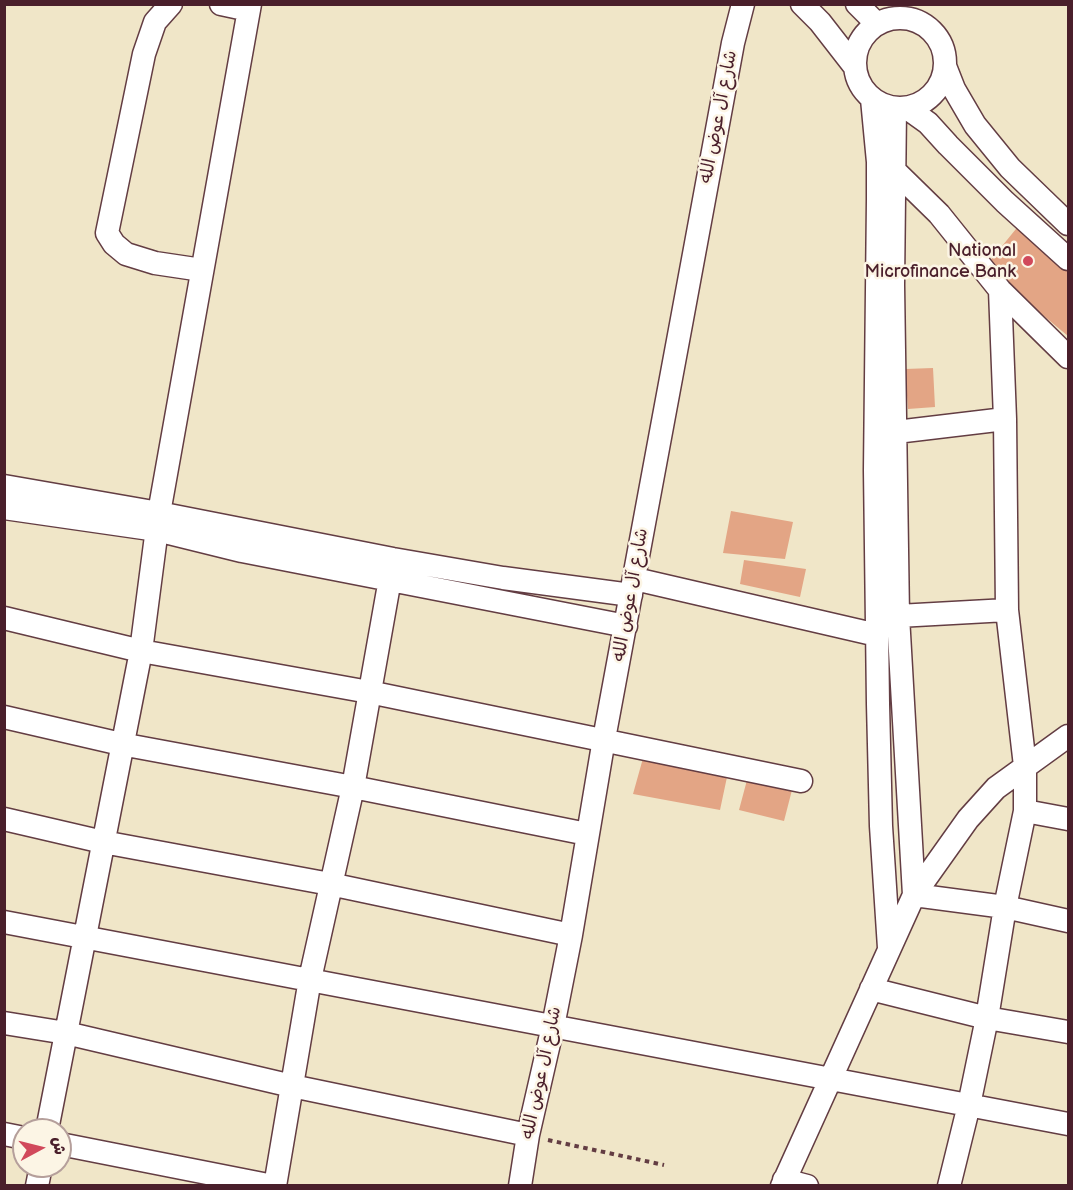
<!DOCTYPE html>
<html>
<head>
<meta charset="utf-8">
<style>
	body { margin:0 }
	#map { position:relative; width:1073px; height:1190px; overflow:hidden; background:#f0e6c8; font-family:"Balsamiq Sans","Playpen Sans Arabic",sans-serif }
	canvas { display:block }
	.frame { position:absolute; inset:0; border:6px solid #4a1f2b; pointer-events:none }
	.north { position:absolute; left:12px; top:1118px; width:60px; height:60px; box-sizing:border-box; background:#fcf5e5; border:2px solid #b59f9b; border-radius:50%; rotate:83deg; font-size:16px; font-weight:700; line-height:24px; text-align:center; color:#4a1f2b }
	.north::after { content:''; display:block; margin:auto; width:21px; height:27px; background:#d1495b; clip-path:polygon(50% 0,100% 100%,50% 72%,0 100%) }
</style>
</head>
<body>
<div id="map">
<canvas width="1073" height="1190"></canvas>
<div class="frame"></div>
<div class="north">ش</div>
</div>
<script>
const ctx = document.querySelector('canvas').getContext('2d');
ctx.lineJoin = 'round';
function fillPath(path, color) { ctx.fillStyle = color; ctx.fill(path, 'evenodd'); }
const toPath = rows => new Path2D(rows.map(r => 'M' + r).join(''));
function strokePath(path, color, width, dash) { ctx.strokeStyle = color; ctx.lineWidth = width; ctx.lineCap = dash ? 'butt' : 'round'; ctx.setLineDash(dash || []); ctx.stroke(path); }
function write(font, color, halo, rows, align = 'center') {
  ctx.font = font + ' "Balsamiq Sans","Playpen Sans Arabic",sans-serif'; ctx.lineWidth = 5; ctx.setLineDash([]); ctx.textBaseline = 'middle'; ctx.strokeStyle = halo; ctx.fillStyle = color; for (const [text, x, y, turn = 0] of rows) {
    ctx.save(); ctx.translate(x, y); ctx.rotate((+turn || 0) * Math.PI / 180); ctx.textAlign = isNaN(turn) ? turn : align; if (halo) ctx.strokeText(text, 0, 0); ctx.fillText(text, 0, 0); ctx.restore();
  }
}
const building = toPath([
	[1020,224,1068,264,1068,336,985,267],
	[933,368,935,407,908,409,905,369],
	[731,511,793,522,785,559,723,553],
	[744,560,806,569,800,597,740,584],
	[645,751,727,777,720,810,633,794],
	[747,780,792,790,784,821,739,810]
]);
const path = toPath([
	[548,1140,664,1165]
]);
const minor = toPath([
	[171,4,155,22,144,54,107,233,114,244,126,254,155,263,202,270],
	[221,4,249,10],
	[802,4,820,22,855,67],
	[857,4,877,24],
	'855 63a45 45 0 1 1 90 0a45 45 0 1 1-90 0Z',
	[945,66,954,89,975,125,1010,168,1068,224],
	[872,99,878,162,878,199,875,470,878,704,881,826,889,948],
	[895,108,893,285,898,616,914,895],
	[907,108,928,123,948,145,1005,202,1068,259],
	[887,166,893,169,939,214,1000,290,1068,357],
	[896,432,1005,419],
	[4,486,159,513,393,559,503,578,631,595],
	[4,508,157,530,242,551,626,626],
	[635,579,877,635],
	[898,616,1007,610],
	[4,618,141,651,369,692,801,781],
	[4,717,121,744,353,787,587,834],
	[1025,811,1068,819],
	[4,819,103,842,330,884,571,935],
	[914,895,1005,907,1068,921],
	[4,922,1068,1124],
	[871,989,987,1018,1068,1032],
	[4,1023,66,1033,292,1086,528,1135],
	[47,1130,141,651,159,513,250,4],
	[4,1134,24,1138],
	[60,1144,273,1186],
	[784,1180,807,1186],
	[37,1186,41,1166],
	[275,1186,310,979,353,787,390,579],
	[520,1186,528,1135,553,1026,571,935,604,739,682,319,733,43,743,4],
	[782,1186,914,895,968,819,996,788,1068,736],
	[949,1186,969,1105,987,1018,1005,907,1025,811,1025,766,1007,610,1005,419,1000,290]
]);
const markers = [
	[1028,261,6,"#d1495b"]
];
const streetNames = [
	["شارع آل عوض الله",719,117,-79],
	["شارع آل عوض الله",631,595,-80],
	["شارع آل عوض الله",542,1073,-78]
];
const poiNames = [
	["National",1016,251],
	["Microfinance Bank",1016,272]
];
fillPath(building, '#e3a585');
strokePath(minor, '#633d43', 25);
strokePath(path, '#633d43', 4, [4.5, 4.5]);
strokePath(minor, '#fff', 22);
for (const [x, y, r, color] of markers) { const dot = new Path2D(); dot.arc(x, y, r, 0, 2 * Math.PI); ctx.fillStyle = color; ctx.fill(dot); strokePath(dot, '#fcf5e5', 2); }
write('18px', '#4a1f2b', '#fcf5e5', streetNames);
write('18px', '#4a1f2b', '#fcf5e5', poiNames, 'right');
</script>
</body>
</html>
